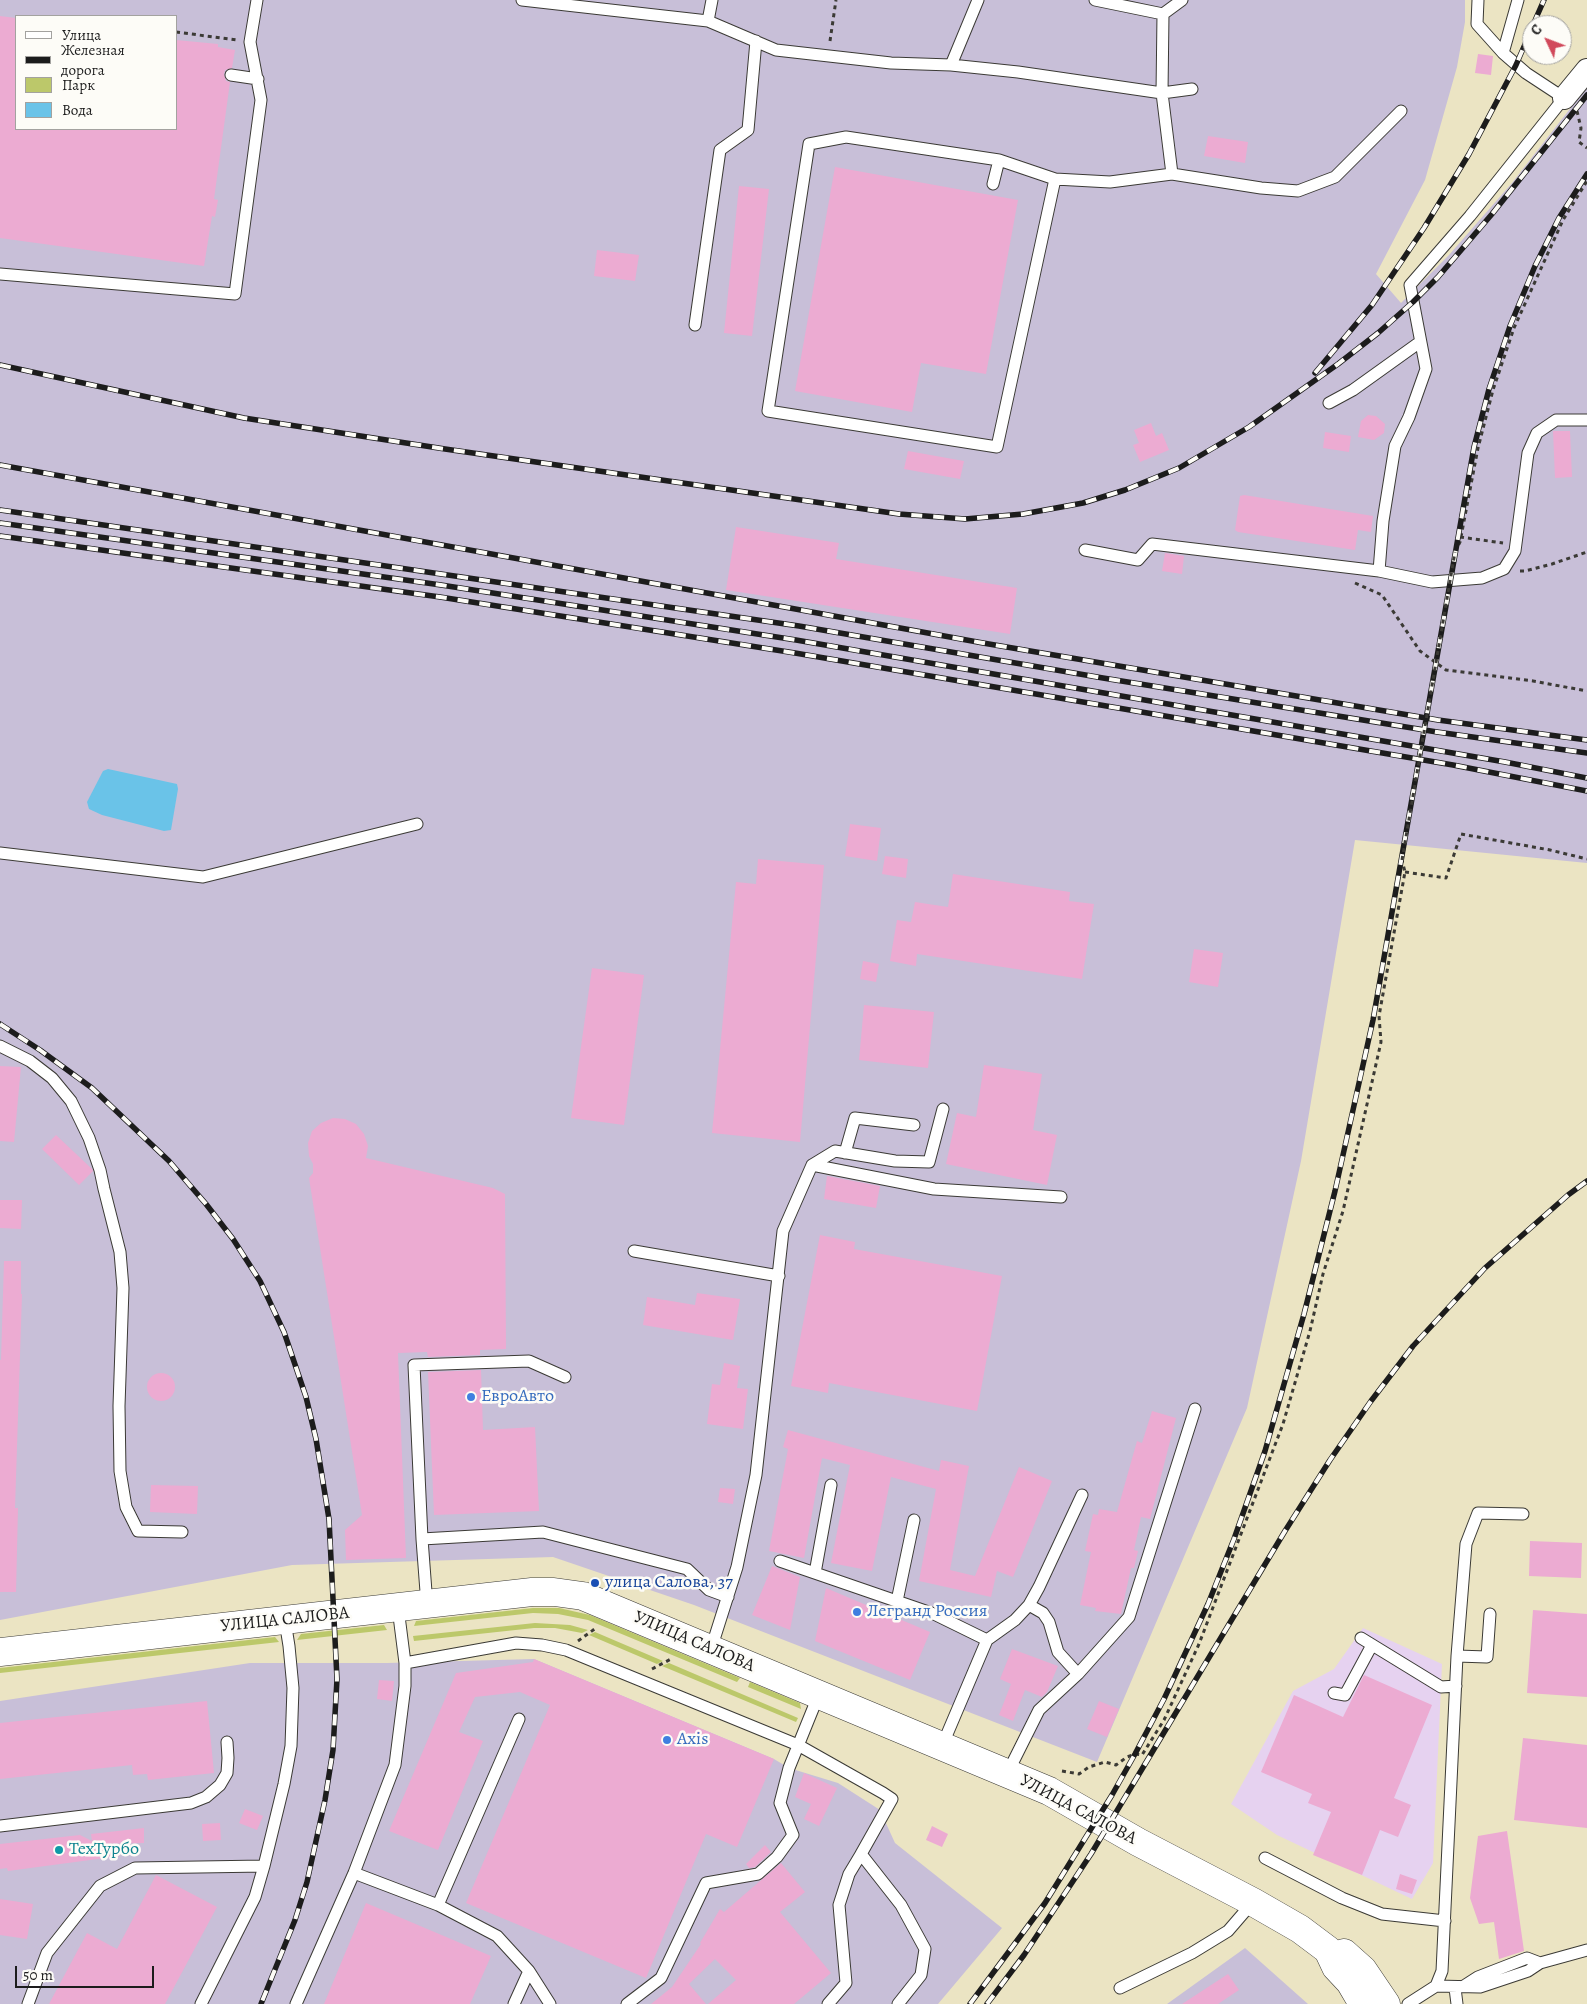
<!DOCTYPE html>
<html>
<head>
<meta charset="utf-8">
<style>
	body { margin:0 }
	#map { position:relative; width:1587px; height:2004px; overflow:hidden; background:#ebe4c3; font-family:Alegreya,serif }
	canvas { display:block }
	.legend { position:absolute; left:15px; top:15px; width:162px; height:115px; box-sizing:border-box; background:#fdfcf7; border:1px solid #a3a29f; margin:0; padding:6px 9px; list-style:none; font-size:15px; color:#1c1c1c }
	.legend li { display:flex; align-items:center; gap:10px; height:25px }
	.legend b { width:25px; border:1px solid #a3a29f }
	.north { position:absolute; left:1522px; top:15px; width:50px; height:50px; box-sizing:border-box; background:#fdfcf7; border:1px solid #a3a29f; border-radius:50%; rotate:313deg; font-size:14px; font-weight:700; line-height:20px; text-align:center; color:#1c1c1c }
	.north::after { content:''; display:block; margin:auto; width:18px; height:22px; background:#d1495b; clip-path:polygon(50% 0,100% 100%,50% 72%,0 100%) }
	.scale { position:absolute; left:15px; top:1966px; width:139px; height:22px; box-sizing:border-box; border:2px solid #1c1c1c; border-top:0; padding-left:6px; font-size:15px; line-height:18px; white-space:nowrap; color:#1c1c1c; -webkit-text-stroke:4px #fdfcf7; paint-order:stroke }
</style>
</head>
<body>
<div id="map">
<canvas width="1587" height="2004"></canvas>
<ul class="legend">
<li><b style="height:6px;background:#fff"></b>Улица</li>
<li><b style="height:6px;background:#1c1c1c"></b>Железная дорога</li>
<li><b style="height:14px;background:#bcc86a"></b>Парк</li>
<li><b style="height:14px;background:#6ac3e8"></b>Вода</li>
</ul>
<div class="north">С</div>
<div class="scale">50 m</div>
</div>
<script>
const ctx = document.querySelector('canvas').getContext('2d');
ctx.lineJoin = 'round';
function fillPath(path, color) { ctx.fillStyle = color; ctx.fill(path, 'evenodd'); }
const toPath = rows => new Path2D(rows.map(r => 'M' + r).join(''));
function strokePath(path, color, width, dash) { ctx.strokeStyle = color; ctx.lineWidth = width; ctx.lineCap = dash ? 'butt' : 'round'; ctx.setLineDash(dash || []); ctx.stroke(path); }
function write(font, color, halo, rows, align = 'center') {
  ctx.font = font + ' Alegreya,serif'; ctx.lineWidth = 5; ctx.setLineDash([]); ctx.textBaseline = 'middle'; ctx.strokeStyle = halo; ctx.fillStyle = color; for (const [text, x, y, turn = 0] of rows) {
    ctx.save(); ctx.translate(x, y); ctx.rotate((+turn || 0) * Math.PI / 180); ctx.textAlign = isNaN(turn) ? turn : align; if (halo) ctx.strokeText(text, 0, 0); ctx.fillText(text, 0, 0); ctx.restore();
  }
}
const built = toPath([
	[1363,1628,1442,1664,1433,1863,1412,1899,1277,1835,1231,1804,1293,1691,1334,1669]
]);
const industrial = toPath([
	[0,0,1465,0,1465,22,1457,67,1425,180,1376,274,1401,303,1449,255,1512,183,1587,87,1587,863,1355,840,1301,1161,1247,1408,1097,1762,694,1605,553,1557,292,1565,0,1620],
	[16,16,176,16,176,129,16,129],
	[534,1659,774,1759,789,1768,838,1783,880,1810,895,1843,1002,1928,938,2004,0,2004,0,1701,250,1663,387,1663],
	[1245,1948,1308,2004,1167,2004]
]);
const green = toPath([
	[533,1608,559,1608,590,1615,740,1678,737,1682,588,1620,558,1614,533,1613,414,1626,416,1621],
	[535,1623,570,1625,588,1630,582,1633,555,1628,534,1628,414,1641,413,1636],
	[384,1625,387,1630,297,1640,301,1634],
	[595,1632,663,1661,657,1664,589,1635],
	[275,1637,279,1642,0,1673,0,1668],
	[669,1663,798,1718,796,1722,662,1666],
	[750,1682,800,1703,801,1709,748,1687]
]);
const water = toPath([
	[108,769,177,784,178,789,171,830,164,831,102,815,89,809,87,802,103,771]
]);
const building = toPath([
	[0,16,16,18,16,129,176,129,176,40,218,44,218,47,235,50,232,68,225,70,224,74,226,81,230,82,214,199,218,200,215,217,212,216,204,266,0,238],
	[1478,54,1493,56,1491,75,1475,73],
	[1208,136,1248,142,1245,163,1204,156],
	[835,167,1018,200,986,374,921,363,912,412,795,391],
	[739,186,769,189,752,336,724,333],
	[597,250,639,255,635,281,594,276],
	[1368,415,1376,416,1385,424,1384,433,1374,440,1358,437,1361,421],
	[1151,423,1156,436,1162,433,1169,450,1140,462,1133,445,1139,443,1134,430],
	[1553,431,1570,431,1572,477,1555,478],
	[1325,432,1351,436,1349,452,1323,448],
	[908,451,964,461,960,479,904,469],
	[1244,495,1373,516,1371,532,1358,530,1355,550,1238,532,1235,530,1240,496],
	[736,527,839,543,836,559,1017,588,1010,634,726,590],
	[1165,553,1184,556,1182,574,1162,571],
	[850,824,881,828,877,861,845,856],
	[885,856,908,859,906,878,882,874],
	[758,859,824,865,800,1142,712,1133,736,882,756,884],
	[953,874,1070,892,1069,901,1094,904,1082,979,917,954,916,966,890,961,897,920,911,922,915,902,948,907],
	[1194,949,1223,953,1218,987,1189,982],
	[863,961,879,964,876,982,860,979],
	[592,968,644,975,624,1125,571,1118],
	[864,1005,934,1012,928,1068,859,1060],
	[984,1065,1042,1074,1033,1130,1057,1135,1047,1185,946,1164,957,1113,976,1117],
	[0,1066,21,1067,14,1142,0,1141],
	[333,1118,345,1119,356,1124,364,1134,368,1146,366,1158,493,1188,505,1194,506,1349,480,1350,480,1355,428,1357,427,1352,398,1353,406,1558,346,1560,345,1530,362,1515,309,1178,313,1173,313,1164,309,1156,308,1143,312,1131,321,1123],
	[56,1135,92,1169,93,1171,79,1185,42,1149],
	[827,1176,880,1186,876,1208,824,1199],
	[0,1200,22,1200,21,1229,0,1228],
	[820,1235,855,1242,854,1249,1002,1276,977,1411,829,1383,828,1393,791,1386],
	[4,1261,21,1261,21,1294,22,1294,15,1508,18,1508,16,1592,0,1592,0,1360,1,1360],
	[697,1293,740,1299,733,1340,643,1325,647,1297,695,1305],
	[724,1363,740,1366,737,1388,748,1389,743,1429,707,1424,712,1384,720,1385],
	[481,1370,483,1430,535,1427,539,1511,434,1515,428,1372],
	'147 1387a14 14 0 1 1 28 0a14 14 0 1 1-28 0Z',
	[1152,1411,1176,1418,1150,1519,1141,1517,1134,1550,1138,1551,1134,1568,1131,1568,1121,1614,1095,1611,1096,1608,1080,1605,1091,1552,1085,1551,1093,1514,1098,1515,1099,1509,1117,1512,1137,1441,1142,1443],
	[788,1430,939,1471,941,1460,969,1466,950,1570,975,1576,1019,1467,1052,1481,1013,1577,997,1571,991,1597,919,1581,936,1489,891,1477,872,1571,831,1563,850,1465,822,1458,804,1558,769,1551,788,1449,783,1447],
	[151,1485,198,1486,197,1514,150,1512],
	[720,1488,735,1489,733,1504,718,1502],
	[1530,1541,1582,1543,1581,1578,1529,1576],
	[772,1566,800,1577,790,1630,752,1615],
	[826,1588,930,1632,910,1680,815,1641],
	[1533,1610,1587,1614,1587,1697,1527,1693],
	[1012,1649,1058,1666,1047,1692,1042,1697,1025,1690,1013,1721,999,1715,1011,1684,1000,1679],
	[534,1659,774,1759,737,1847,706,1834,646,1978,466,1903,550,1705,520,1692,475,1697,459,1732,483,1741,438,1850,389,1831,456,1673,533,1662],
	[1364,1675,1432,1705,1394,1798,1411,1805,1398,1837,1380,1830,1362,1875,1313,1855,1331,1812,1308,1803,1312,1794,1261,1772,1294,1695,1343,1717],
	[379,1680,394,1681,392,1701,377,1699],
	[207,1701,214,1773,148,1780,147,1774,133,1775,132,1765,0,1779,0,1723],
	[1099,1701,1119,1709,1107,1737,1087,1729],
	[1523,1738,1587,1745,1587,1828,1514,1820],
	[804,1773,837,1788,819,1826,804,1819,811,1804,795,1797],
	[245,1809,263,1816,257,1830,239,1823],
	[220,1823,221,1840,203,1841,202,1824],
	[932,1826,948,1834,942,1847,926,1840],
	[144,1828,144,1843,98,1844,120,1856,8,1871,7,1868,0,1869,0,1844,80,1835,92,1841,91,1834],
	[1507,1831,1524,1951,1499,1959,1494,1922,1479,1924,1470,1898,1478,1836],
	[765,1845,771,1852,755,1867,749,1868,746,1864],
	[781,1863,805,1892,780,1912,831,1973,794,2004,708,2004,736,1980,715,1959,689,1984,706,2004,651,2004,672,1987,701,1944,700,1943,720,1909,724,1912],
	[1400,1874,1417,1880,1412,1894,1396,1889],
	[156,1875,217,1907,165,2004,49,2004,87,1933,117,1949],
	[0,1899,33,1904,27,1939,0,1935],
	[366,1903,491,1956,470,2004,324,2004],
	[1228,1974,1239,1990,1218,2004,1182,2004]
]);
const path = toPath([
	[176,32,237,40],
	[830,41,836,0],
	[1577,111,1581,128,1579,142,1587,148],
	[1460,537,1503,543],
	[1455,552,1460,542,1478,448,1493,390,1514,328,1563,220,1587,181],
	[1520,571,1525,571,1552,564,1587,552],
	[1355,583,1382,595,1420,651,1446,670,1533,681,1587,691],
	[1405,872,1446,878,1461,834,1550,850,1587,859],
	[578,1641,596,1628],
	[652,1669,671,1659],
	[1062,1771,1079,1774,1089,1767,1105,1762,1116,1765,1127,1757,1135,1754,1142,1755,1164,1720,1199,1644,1283,1424,1310,1331,1323,1274,1343,1211,1381,1042,1379,1016,1405,872,1402,860]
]);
const service = toPath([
	[522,0,708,21,776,50,891,63,951,65,1018,72,1162,93,1192,89],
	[1095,0,1163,14,1182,0],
	[1478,0,1477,24,1503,53],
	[1163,14,1162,93,1172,174],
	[708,21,712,0],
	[951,65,978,0],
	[231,75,258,79],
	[1055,179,997,447,768,411,809,144,846,137,999,160,1055,179,1110,182,1172,174,1261,188,1298,191,1335,177,1401,111],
	[993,184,999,160],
	[0,274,235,294,261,100,250,42,257,0],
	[695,325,720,150,748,130,756,41],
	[1329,403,1353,390,1420,342],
	[1085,550,1138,560,1152,544,1379,571,1432,582,1482,578,1504,569,1515,551,1528,453,1537,433,1556,420,1587,420],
	[1379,571,1383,521,1395,446,1409,417,1426,369,1410,285,1470,216,1564,98,1526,73,1503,53,1518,0],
	[0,853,203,877,417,824],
	[0,1046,30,1061,52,1078,71,1101,89,1138,100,1170,104,1189,120,1252,123,1288,119,1406,120,1471,126,1507,138,1531,182,1532],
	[845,1153,855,1118,914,1125],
	[812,1165,934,1189,1061,1197],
	[634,1251,779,1276],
	[422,1539,414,1365,529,1361,565,1377],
	[780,1561,934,1614,987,1640,942,1746],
	[815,1573,831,1485],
	[897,1601,914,1520],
	[427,1605,422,1539,543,1532,687,1569,709,1590,728,1597],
	[1029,1605,1043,1613,1049,1622,1058,1652,1078,1674],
	[1361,1638,1441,1687,1456,1686],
	[987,1640,1015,1620,1029,1605,1039,1587,1082,1495],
	[711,1649,737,1567,756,1475,783,1231,812,1165,835,1151,895,1161,929,1162,943,1109],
	[1457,1656,1487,1657,1490,1614],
	[405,1663,516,1643,542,1645,566,1650,798,1745,883,1793,892,1799,861,1854,901,1905,925,1949,921,1975,898,2004],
	[1334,1693,1345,1695,1372,1645],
	[1007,1774,1039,1710,1078,1674,1129,1617,1195,1409],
	[0,1826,191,1803,206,1797,220,1785,227,1773,228,1758,227,1742],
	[1265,1858,1342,1898,1382,1914,1445,1921],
	[354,1873,438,1905,519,1719],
	[438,1905,497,1936,529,1971,514,2004],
	[529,1971,550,2004],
	[1436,1986,1480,1987,1528,1971,1540,1963,1587,1950],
	[1464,1986,1478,1977,1527,1958,1540,1963],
	[1120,1988,1192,1953,1228,1931,1253,1902],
	[1455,1988,1457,2004],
	[28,2004,47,1953,100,1886,135,1868,264,1866],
	[201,2004,255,1897,264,1866,284,1784,291,1746,293,1688,289,1646,285,1621],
	[296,2004,354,1873,395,1765,405,1686,405,1663,398,1608],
	[627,2004,661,1978,706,1883,758,1874,777,1857,793,1835,780,1803,789,1768,819,1694],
	[828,2004,846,1983,839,1905,849,1874,861,1854],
	[1408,2004,1436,1986,1442,1971,1457,1656,1466,1544,1478,1513,1523,1514]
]);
const minor = toPath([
	[1564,98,1587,70]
]);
const tertiary = toPath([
	[0,1652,532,1592,554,1592,583,1596,1049,1791,1138,1842,1253,1902,1300,1929,1328,1950,1336,1967,1350,1982,1363,2004],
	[1344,1953,1363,1970,1386,2004]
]);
const rail = toPath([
	[1533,25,1544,0],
	[0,365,244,418,445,449,899,514,965,519,1023,514,1083,503,1125,490,1179,468,1249,427,1338,364,1378,333,1413,302,1438,277,1492,214,1587,95],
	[1315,373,1372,305,1424,228,1469,154,1516,65,1532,28],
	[0,465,983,643,1438,720,1587,740],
	[0,510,799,626,1103,678,1437,732,1587,753],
	[0,523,441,585,796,640,1505,762,1587,778],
	[0,536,440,597,795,653,1453,765,1587,791],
	[0,1024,40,1050,92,1088,169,1161,206,1204,233,1239,260,1281,284,1332,306,1397,316,1439,329,1519,337,1679,333,1750,325,1800,307,1882,295,1920,261,2004],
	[970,2004,1045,1903,1112,1795,1135,1754,1164,1699,1208,1604,1234,1539,1265,1451,1304,1314,1335,1191,1373,1020,1474,447,1489,389,1510,326,1535,266,1559,218,1587,174],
	[987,2004,1024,1955,1091,1854,1285,1531,1330,1460,1371,1401,1413,1346,1485,1268,1568,1195,1587,1181]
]);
const pathBridge = toPath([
	[1402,860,1455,552]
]);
const markers = [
	[471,1397,5,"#3f7fe0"],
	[595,1583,5,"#1a4fb4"],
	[857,1612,5,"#3f7fe0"],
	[667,1740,5,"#3f7fe0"],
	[59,1850,5,"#0f9aa8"]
];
const shopNames = [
	["ЕвроАвто",481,1397],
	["Легранд Россия",867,1612],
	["Axis",677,1740]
];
const transitNames = [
	["улица Салова, 37",605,1583]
];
const streetNames = [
	["УЛИЦА САЛОВА",285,1620,-6],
	["УЛИЦА САЛОВА",694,1642,23],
	["УЛИЦА САЛОВА",1078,1810,28]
];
const cultureNames = [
	["ТехТурбо",69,1850]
];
fillPath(built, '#e6d2f0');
fillPath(industrial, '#c8bfd8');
fillPath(green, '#bcc86a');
fillPath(water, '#6ac3e8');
fillPath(building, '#ecabd2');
strokePath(service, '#3b3a35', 13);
strokePath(minor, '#3b3a35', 24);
strokePath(tertiary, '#3b3a35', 29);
strokePath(path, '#3b3a35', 3, [4, 4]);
strokePath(service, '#fff', 11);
strokePath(minor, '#fff', 22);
strokePath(tertiary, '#fff', 28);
strokePath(rail, '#1c1c1c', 5.5);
strokePath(rail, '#fdfcf7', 4, [11]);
strokePath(pathBridge, '#3b3a35', 3, [4, 4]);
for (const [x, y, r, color] of markers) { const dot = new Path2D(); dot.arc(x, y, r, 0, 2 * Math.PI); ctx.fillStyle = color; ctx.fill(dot); strokePath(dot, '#fdfcf7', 2); }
write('18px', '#366cbe', '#fdfcf7', shopNames, 'left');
write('18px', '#164399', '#fdfcf7', transitNames, 'left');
write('18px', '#1c1c1c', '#fdfcf7', streetNames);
write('18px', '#0d838f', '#fdfcf7', cultureNames, 'left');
</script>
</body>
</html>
